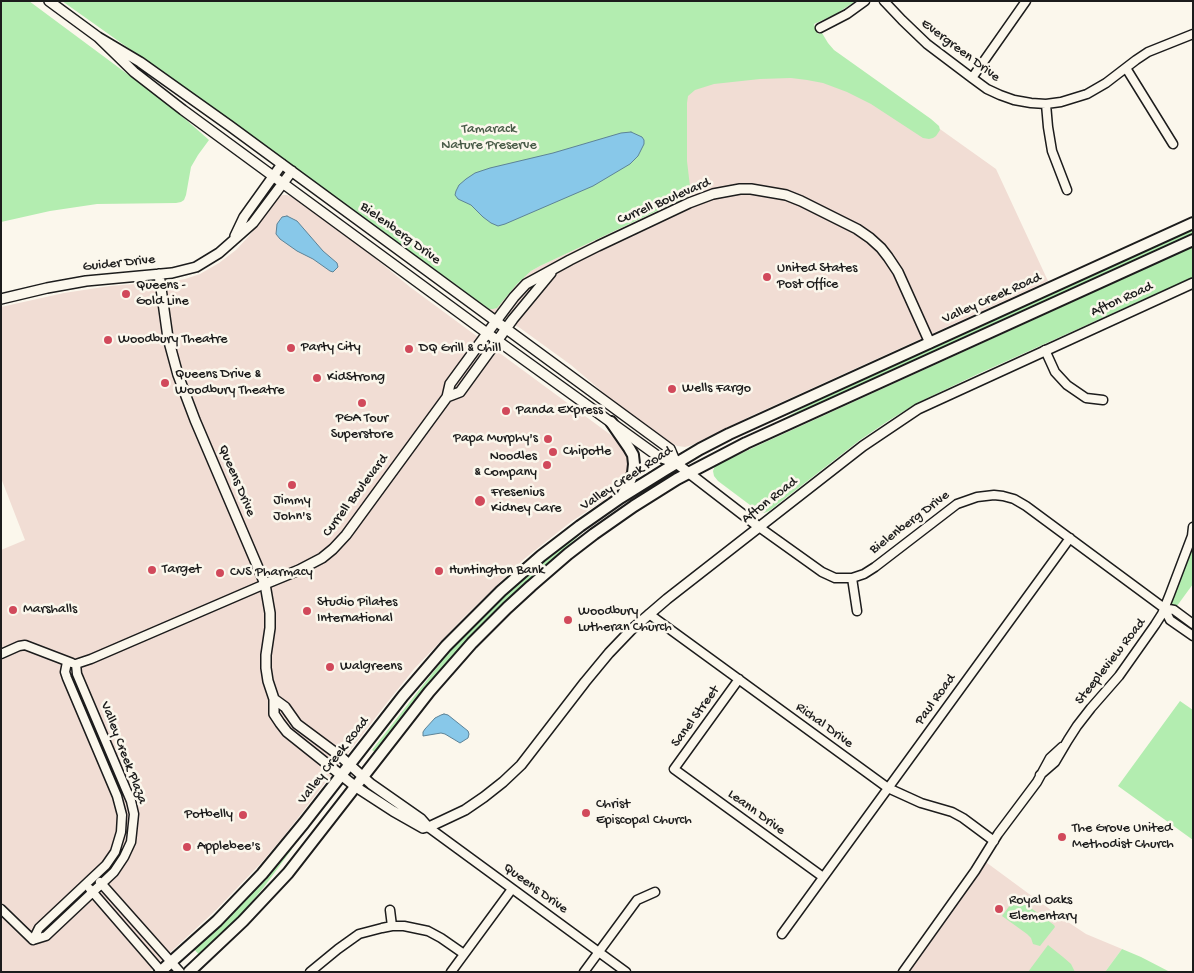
<!DOCTYPE html>
<html>
<head>
<meta charset="utf-8">
<style>
	body { margin:0 }
	#map { position:relative; width:1194px; height:973px; overflow:hidden; background:#fbf7ec; font-family:"Gochi Hand",sans-serif }
	canvas { display:block }
	.frame { position:absolute; inset:0; border:2px solid #1c1c1c; pointer-events:none }
</style>
</head>
<body>
<div id="map">
<canvas width="1194" height="973"></canvas>
<div class="frame"></div>
</div>
<script>
const ctx = document.querySelector('canvas').getContext('2d');
ctx.lineJoin = 'round';
function fillPath(path, color) { ctx.fillStyle = color; ctx.fill(path, 'evenodd'); }
const toPath = rows => new Path2D(rows.map(r => 'M' + r).join(''));
function strokePath(path, color, width, dash) { ctx.strokeStyle = color; ctx.lineWidth = width; ctx.lineCap = dash ? 'butt' : 'round'; ctx.setLineDash(dash || []); ctx.stroke(path); }
function write(font, color, halo, rows, align = 'center') {
  ctx.font = font + ' "Gochi Hand",sans-serif'; ctx.lineWidth = 5; ctx.setLineDash([]); ctx.textBaseline = 'middle'; ctx.strokeStyle = halo; ctx.fillStyle = color; for (const [text, x, y, turn = 0] of rows) {
    ctx.save(); ctx.translate(x, y); ctx.rotate((+turn || 0) * Math.PI / 180); ctx.textAlign = isNaN(turn) ? turn : align; if (halo) ctx.strokeText(text, 0, 0); ctx.fillText(text, 0, 0); ctx.restore();
  }
}
const built = toPath([
	[822,45,996,169,1048,281,753,415,692,445,685,447,677,446,667,441,619,406,571,365,520,328,485,308,491,309,496,308,517,284,531,271,540,266,685,198,684,89],
	[282,195,287,195,295,198,359,245,410,287,619,441,627,450,630,463,628,477,621,488,615,493,572,521,524,559,464,617,414,669,386,704,284,836,261,863,216,910,149,972,1,972,1,550,25,540,1,478,1,307,64,293,110,286,174,281,185,279,200,274,219,263,236,250,249,236,278,198],
	[983,860,1059,916,1086,934,1122,949,1105,972,903,972]
]);
const green = toPath([
	[1,1,29,1,126,73,175,110,209,140,198,155,191,167,186,195,184,200,181,202,176,203,97,204,50,211,1,222],
	[62,1,856,1,836,14,814,24,818,34,822,33,828,43,834,50,931,119,939,126,940,130,936,136,933,138,929,139,923,138,871,104,847,92,823,83,807,80,791,78,760,79,714,84,695,90,688,96,687,103,687,161,691,195,540,266,531,271,517,284,497,308,493,309,489,309,241,128],
	[1193,228,1193,235,780,422,779,421,834,391],
	[1193,247,1193,277,978,374,917,403,888,421,860,440,769,511,764,513,758,511,718,481,714,476,713,471,715,466,759,445],
	[582,530,584,531,543,569,376,753,372,750,460,638,494,604,528,574],
	[1193,535,1193,584,1174,610,1164,608],
	[1180,701,1193,710,1193,840,1118,786],
	[290,848,292,849,264,887,232,925,200,956,194,949,245,899],
	[1016,897,1054,925,1055,927,1040,946,1033,944,1031,938,1027,934,1002,916],
	[1048,945,1063,957,1071,964,1075,972,1028,972],
	[1122,949,1141,957,1170,972,1105,972]
]);
const water = toPath([
	[631,132,642,137,644,140,644,144,638,156,630,164,593,186,505,224,498,226,491,223,483,217,471,205,458,199,455,195,456,191,459,185,466,179,475,173,490,168,553,153,621,133,631,132],
	[287,216,297,221,323,251,337,263,338,267,333,272,330,271,313,259,297,251,280,239,276,234,277,224,282,217,287,216],
	[444,714,448,715,468,731,469,734,468,738,460,743,445,734,441,733,423,736,423,732,425,729,435,718,441,715,444,714]
]);
const minor = toPath([
	[884,1,902,20,927,44,972,78,987,89,1000,95,1014,100,1031,103,1046,104,1061,102,1087,94,1106,83,1136,60,1148,52,1193,34],
	[820,28,847,14,865,1],
	[1126,68,1173,144],
	[972,78,1026,1],
	[1046,104,1048,127,1052,151,1067,190],
	[1045,350,1055,372,1067,385,1086,398,1103,400],
	[759,527,822,572,835,578,852,578,864,574,875,567,957,504,977,497,994,495,1003,496,1014,499,1026,506,1164,608,1174,610,1193,624],
	[852,578,857,611],
	[1164,608,1170,620,1193,636],
	[649,614,888,788,921,803,952,812,963,818,994,841],
	[1,654,19,646,25,645,72,663],
	[76,664,91,659,265,584],
	[739,679,674,769,823,877],
	[1040,775,1055,762,1068,740,1077,726,1091,708,1119,676,1155,625,1162,614,1170,594,1192,536,1193,527],
	[428,827,626,972],
	[100,882,180,972],
	[90,889,162,972],
	[1,909,33,940],
	[390,910,392,926],
	[782,934,1070,538],
	[33,940,46,936,114,872,124,857,131,842,132,833,134,814,131,801,77,674,76,664],
	[33,940,39,928,106,865,115,852,121,832,122,815,117,796,67,678,65,672,67,662],
	[310,972,338,949,359,934,382,928,392,926,404,926,428,931,441,938,464,954],
	[451,972,512,889],
	[584,972,637,900,655,892],
	[903,972,975,871,998,834,1037,782,1050,758,1062,747]
]);
const tertiary = toPath([
	[49,1,98,37,140,62,230,126,670,449,676,463],
	[98,37,134,72,183,110,480,328,659,457,676,463,759,527],
	[235,236,244,217,282,164],
	[159,274,168,338,178,375,195,420,265,584,270,613,270,628,266,655,266,668,268,681,274,699,274,714,280,723,287,732,356,787,393,811,423,828,431,826,465,810,484,797,503,782,521,765,585,682,609,653,631,630,667,599,863,446,918,409,1193,283],
	[1,299,47,288,86,281,172,273,196,267,219,253,253,223,292,171],
	[447,397,460,392,513,319,551,273],
	[265,584,299,570,322,558,333,549,346,535,447,397,450,384,502,313,514,297,526,284,570,260,598,246,689,203,713,194,740,189,751,189,786,195,801,201,857,229,870,238,881,248,888,257,898,272,930,343],
	[274,699,285,707,297,724,340,756,371,784,421,819,428,827]
]);
const secondary = toPath([
	[611,422,629,448,633,455,634,464,633,473,628,486,623,494],
	[160,972,217,921,262,874,304,823,403,696,446,646,501,591,541,556,580,526,620,498,665,470,700,449,729,434,1193,223],
	[189,972,243,921,288,873,429,692,472,643,507,608,531,586,568,554,594,534,634,506,677,479,746,443,1193,240]
]);
const markers = [
	[767,277,5,"#d1495b"],
	[126,294,5,"#d1495b"],
	[108,340,5,"#d1495b"],
	[291,348,5,"#d1495b"],
	[409,349,5,"#d1495b"],
	[317,378,5,"#d1495b"],
	[165,383,5,"#d1495b"],
	[672,389,5,"#d1495b"],
	[362,403,5,"#d1495b"],
	[506,411,5,"#d1495b"],
	[548,439,5,"#d1495b"],
	[553,452,5,"#d1495b"],
	[547,465,5,"#d1495b"],
	[292,485,5,"#d1495b"],
	[480,501,6,"#d1495b"],
	[152,570,5,"#d1495b"],
	[439,571,5,"#d1495b"],
	[220,573,5,"#d1495b"],
	[13,610,5,"#d1495b"],
	[307,611,5,"#d1495b"],
	[568,620,5,"#d1495b"],
	[330,667,5,"#d1495b"],
	[586,813,5,"#d1495b"],
	[243,815,5,"#d1495b"],
	[1062,837,5,"#d1495b"],
	[187,847,5,"#d1495b"],
	[999,909,5,"#d1495b"]
];
const streetNames = [
	["Evergreen Drive",960,51,37],
	["Currell Boulevard",664,202,-23],
	["Bielenberg Drive",400,234,36],
	["Guider Drive",119,264,-6],
	["Valley Creek Road",992,299,-24],
	["Afton Road",1122,300,-24],
	["Valley Creek Road",627,479,-33],
	["Queens Drive",236,481,67],
	["Currell Boulevard",356,496,-53],
	["Afton Road",770,501,-38],
	["Bielenberg Drive",910,523,-37],
	["Steepleview Road",1111,662,-52],
	["Paul Road",936,700,-54],
	["Sanel Street",696,717,-54],
	["Richal Drive",824,726,36],
	["Valley Creek Plaza",123,753,69],
	["Valley Creek Road",334,761,-52],
	["Leann Drive",756,813,36],
	["Queens Drive",535,889,36]
];
const parkNames = [
	["Tamarack",489,130],
	["Nature Preserve",489,146]
];
const poiNames = [
	["United States",777,269],
	["Post Office",777,285],
	["Queens -",136,286],
	["Gold Line",136,302],
	["Woodbury Theatre",118,340],
	["Party City",301,348],
	["DQ Grill & Chill",419,349],
	["Queens Drive &",175,375],
	["Woodbury Theatre",175,391],
	["KidStrong",327,378],
	["Wells Fargo",682,389],
	["Panda Express",516,411],
	["PGA Tour",362,419,"center"],
	["Superstore",362,435,"center"],
	["Papa Murphy's",538,439,"right"],
	["Chipotle",563,452],
	["Noodles",537,457,"right"],
	["& Company",537,473,"right"],
	["Fresenius",491,493],
	["Kidney Care",491,509],
	["Jimmy",292,501,"center"],
	["John's",292,517,"center"],
	["Target",162,570],
	["Huntington Bank",449,571],
	["CVS Pharmacy",230,573],
	["Studio Pilates",317,603],
	["International",317,619],
	["Marshalls",23,610],
	["Woodbury",578,612],
	["Lutheran Church",578,628],
	["Walgreens",340,667],
	["Christ",596,805],
	["Episcopal Church",596,821],
	["Potbelly",233,815,"right"],
	["The Grove United",1072,829],
	["Methodist Church",1072,845],
	["Applebee's",197,847],
	["Royal Oaks",1009,901],
	["Elementary",1009,917]
];
fillPath(built, '#f1ddd4');
fillPath(green, '#b3edb0');
fillPath(water, '#88c8e9');
strokePath(water, '#5d8397', 1);
strokePath(minor, '#1c1c1c', 11);
strokePath(tertiary, '#1c1c1c', 12);
strokePath(secondary, '#1c1c1c', 14);
strokePath(minor, '#fbf7ec', 8);
strokePath(tertiary, '#fbf7ec', 9);
strokePath(secondary, '#fbf7ec', 10);
for (const [x, y, r, color] of markers) { const dot = new Path2D(); dot.arc(x, y, r, 0, 2 * Math.PI); ctx.fillStyle = color; ctx.fill(dot); strokePath(dot, '#fbf7ec', 2); }
write('14px', '#1c1c1c', '#fbf7ec', streetNames);
write('14px', '#495b48', '#fbf7ec', parkNames);
write('14px', '#1c1c1c', '#fbf7ec', poiNames, 'left');
</script>
</body>
</html>
